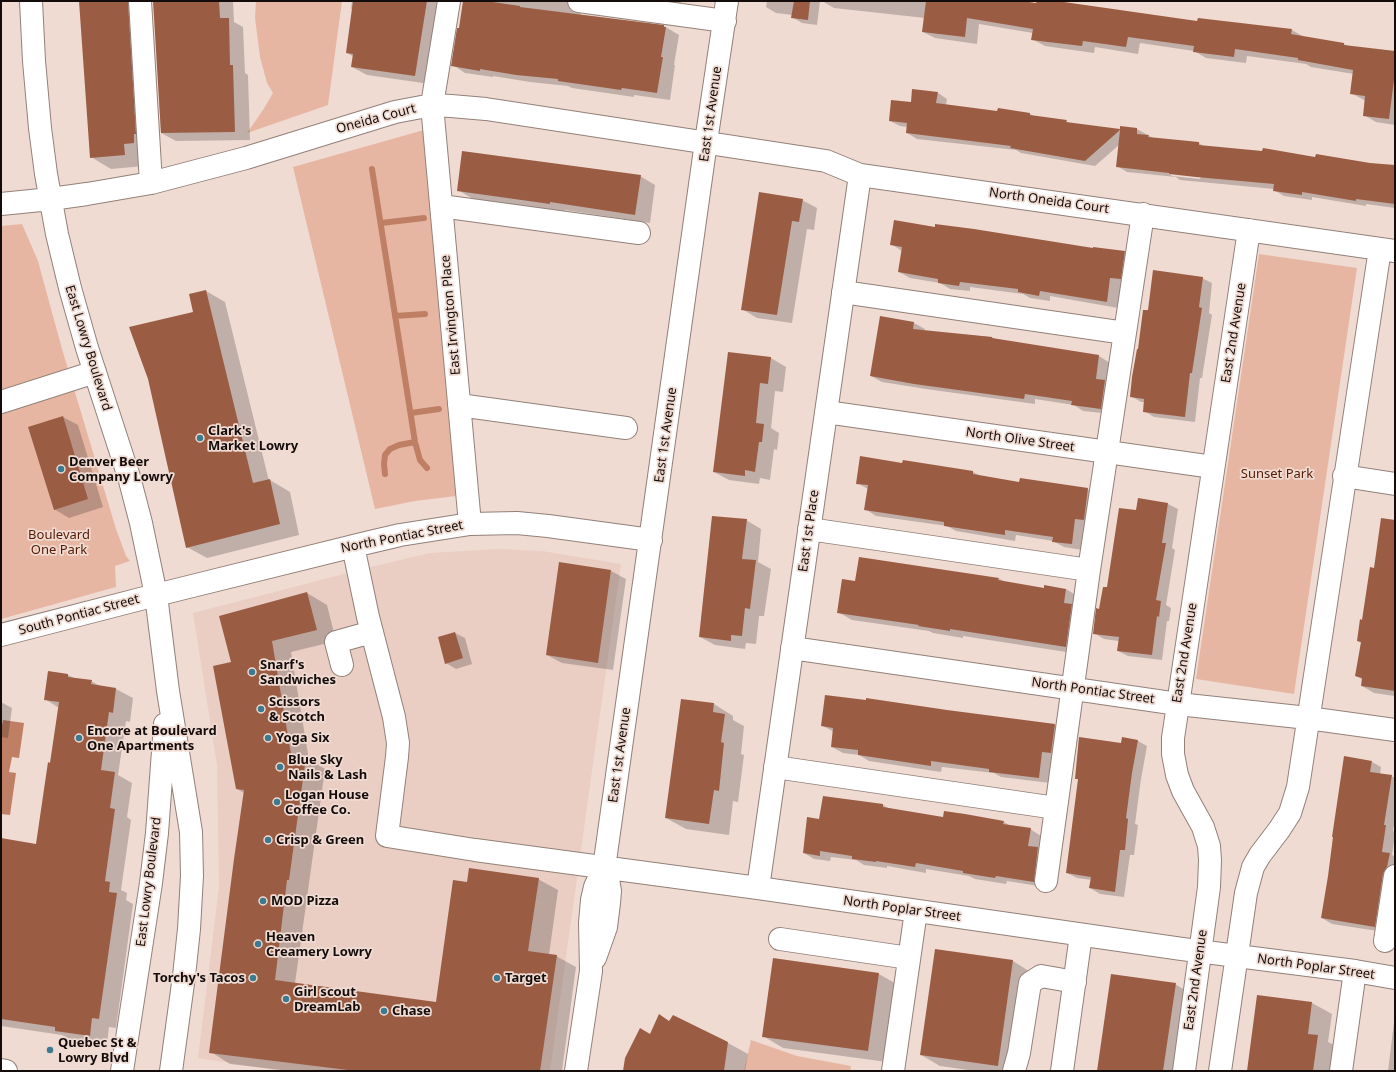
<!DOCTYPE html>
<html>
<head>
<meta charset="utf-8">
<style>
	body { margin:0 }
	#map { position:relative; width:1396px; height:1072px; overflow:hidden; background:#f0dbd3; font-family:"Noto Sans",sans-serif }
	canvas { display:block }
	.frame { position:absolute; inset:0; border:2px solid #130c0a; pointer-events:none }
</style>
</head>
<body>
<div id="map">
<canvas width="1396" height="1072"></canvas>
<div class="frame"></div>
</div>
<script>
const ctx = document.querySelector('canvas').getContext('2d');
ctx.lineJoin = 'round';
function fillPath(path, color) { ctx.fillStyle = color; ctx.fill(path, 'evenodd'); }
const toPath = rows => new Path2D(rows.map(r => 'M' + r).join(''));
function strokePath(path, color, width, dash) { ctx.strokeStyle = color; ctx.lineWidth = width; ctx.lineCap = dash ? 'butt' : 'round'; ctx.setLineDash(dash || []); ctx.stroke(path); }
function write(font, color, halo, rows, align = 'center') {
  ctx.font = font + ' "Noto Sans",sans-serif'; ctx.lineWidth = 3.5; ctx.setLineDash([]); ctx.textBaseline = 'middle'; ctx.strokeStyle = halo; ctx.fillStyle = color; for (const [text, x, y, turn = 0] of rows) {
    ctx.save(); ctx.translate(x, y); ctx.rotate((+turn || 0) * Math.PI / 180); ctx.textAlign = isNaN(turn) ? turn : align; if (halo) ctx.strokeText(text, 0, 0); ctx.fillText(text, 0, 0); ctx.restore();
  }
}
const built = toPath([
	[499,549,542,551,621,564,550,1071,281,1071,198,1058,219,887,217,765,193,613,375,566,430,553]
]);
const green = toPath([
	[256,1,342,1,328,105,247,133,263,110,273,93,267,83,260,57,255,18],
	[424,130,456,496,415,501,375,509,293,167],
	[22,224,38,261,62,349,116,529,126,556,130,561,115,566,116,587,1,619,1,226],
	[1259,254,1357,268,1294,694,1196,679],
	[751,1040,797,1056,851,1066,850,1071,744,1071]
]);
const water = toPath([
	[3,720,24,723,19,758,12,757,9,772,16,773,10,815,1,814,1,731]
]);
const shadow = toPath([
	[80,1,145,1,144,166,111,169,91,157],
	[154,1,233,1,234,22,243,27,245,73,248,75,250,140,176,141,161,133],
	[352,1,442,1,430,84,367,75,352,67,354,57,347,53,353,10,351,9],
	[464,1,582,1,579,7,581,15,664,26,679,35,674,65,675,65,670,100,634,95,634,97,572,88,568,86,530,82,493,76,493,77,465,73,453,65,460,30],
	[635,1,681,1,680,7],
	[767,1,820,1,817,25,802,23,792,17,793,15,776,13,766,7],
	[822,1,1016,1,1037,5,1038,1,1048,1,1198,22,1198,19,1292,30,1304,37,1344,44,1348,46,1395,52,1395,125,1376,122,1364,115,1366,101,1351,93,1354,74,1311,67,1306,64,1247,56,1246,63,1206,58,1194,51,1140,43,1138,54,1095,47,1094,53,1045,46,1032,39,1033,33,979,24,977,44,935,38,923,32,925,18,834,8],
	[938,93,947,99,946,105,998,112,1030,114,1035,117,1066,121,1071,124,1121,131,1137,129,1153,138,1199,143,1203,146,1395,166,1395,208,1366,204,1366,206,1312,197,1312,200,1284,196,1274,190,1274,189,1180,180,1176,177,1127,172,1117,166,1119,145,1095,166,1021,153,1016,150,917,139,907,133,908,127,900,126,890,121,912,103],
	[1168,173,1201,177,1200,179,1172,176],
	[640,176,655,185,650,223,565,210,565,211,473,199,458,190],
	[802,200,817,208,814,230,807,229,792,323,757,318,742,309],
	[891,244,1094,249,1124,252,1135,258,1131,284,1121,283,1118,308,1050,296,1050,301,1030,298,1023,294,970,287,970,291,950,289,940,283,910,278,899,272,902,251],
	[1202,278,1212,283,1209,313,1212,315,1202,378,1200,378,1195,422,1154,417,1144,411,1145,402,1141,402,1131,396,1149,312],
	[206,291,225,302,269,481,270,480,290,492,299,535,207,558,187,547,194,312],
	[914,323,925,329,924,331,992,337,996,340,1099,356,1110,363,1112,414,1083,411,1074,405,1035,399,1035,404,926,389,882,382,871,376],
	[729,353,771,358,786,367,783,392,775,391,771,428,779,433,777,450,774,449,770,480,760,478,759,484,729,480,714,472],
	[63,417,78,425,103,507,69,518,54,509],
	[903,464,973,472,981,476,1020,483,1087,489,1098,495,1082,550,1064,547,1053,541,1016,535,1015,541,956,531,947,526,876,516,865,509,868,489,857,483],
	[1139,499,1168,504,1178,509,1172,548,1175,550,1166,605,1171,608,1169,621,1167,621,1162,660,1128,656,1118,651,1119,641,1104,639,1094,633,1108,588,1137,511],
	[746,520,761,529,758,562,771,569,764,616,759,616,756,644,746,643,745,649,715,645,700,637],
	[1395,521,1395,696,1374,693,1362,686,1363,680,1356,676,1362,643,1358,641,1375,569],
	[611,571,626,579,613,670,562,663,547,655],
	[998,578,1005,582,1045,589,1066,589,1079,597,1079,654,963,636,963,638,933,633,929,631,852,620,838,612,856,582],
	[307,593,327,605,336,641,291,652,309,760,325,769,295,983,437,1003,468,883,538,879,558,890,549,955,556,956,576,967,562,1071,290,1071,230,1064,211,1052,244,793,237,789,232,663],
	[455,633,465,638,472,664,456,669,446,663,439,637],
	[68,675,76,679,91,681,100,686,116,689,133,698,130,722,126,721,118,775,132,783,127,817,131,820,121,890,127,893,126,900,133,904,116,1028,109,1027,107,1045,73,1041,62,1035,1,1026,1,839,37,845,59,708,45,699],
	[1,702,12,708,8,738,1,737],
	[714,704,733,716,733,720,744,726,741,754,744,755,738,802,733,801,729,835,686,829,666,818],
	[947,711,1055,725,1066,731,1050,783,1001,777,994,773,942,767,941,772,869,761,859,755,843,753,832,747,834,732,823,726],
	[1079,738,1122,744,1138,741,1147,746,1141,779,1135,824,1138,825,1134,855,1130,855,1124,897,1100,894,1090,888,1092,880,1077,878,1067,873,1079,780,1076,778],
	[1372,762,1381,767,1380,775,1391,776,1395,778,1395,820,1393,830,1395,834,1392,855,1395,857,1395,875,1384,932,1332,924,1322,918],
	[823,797,883,805,890,809,944,818,1004,822,1012,827,1030,829,1041,836,1039,849,1048,855,1045,887,1007,881,1006,884,975,879,969,876,926,869,926,873,887,866,887,868,864,865,856,860,831,857,830,861,814,859,804,853,820,820],
	[1013,961,1032,973,1018,1071,975,1071,940,1066,921,1055],
	[879,974,898,985,887,1062,783,1048,763,1036],
	[1175,984,1195,996,1184,1071,1098,1071],
	[1258,996,1312,1003,1332,1014,1328,1042,1338,1047,1334,1071,1248,1071],
	[1395,1014,1395,1071,1388,1071],
	[659,1015,670,1022,674,1016,728,1043,748,1054,745,1071,624,1071,651,1035]
]);
const stream = toPath([
	[372,169,415,442,420,460,427,468],
	[381,223,424,218],
	[395,316,425,314],
	[411,413,439,409],
	[385,474,384,464,385,455,390,449,399,445,415,442]
]);
const building = toPath([
	[79,1,128,1,136,134,134,134,134,143,124,144,125,155,90,158],
	[153,1,219,1,220,18,229,18,230,65,233,65,235,132,161,133],
	[353,1,427,1,415,76,351,67,353,54,346,53],
	[463,1,486,1,520,6,520,7,664,25,664,27,666,27,661,57,663,57,657,93,622,88,621,90,558,81,558,79,516,75,480,69,480,71,451,66,457,28,459,28],
	[794,1,810,1,808,20,791,18],
	[926,1,1022,1,1036,3,1037,1,1057,1,1197,21,1198,18,1292,29,1291,34,1344,43,1344,45,1395,51,1395,72,1389,119,1363,116,1365,96,1350,94,1353,70,1298,60,1298,58,1235,49,1234,57,1193,52,1194,46,1128,37,1126,47,1083,41,1082,46,1031,40,1033,29,967,18,965,37,922,32],
	[912,89,938,92,936,103,997,111,998,108,1030,113,1030,115,1067,120,1066,122,1120,129,1120,126,1137,128,1137,134,1149,135,1148,137,1199,142,1199,145,1262,151,1263,148,1315,157,1316,154,1370,163,1395,165,1395,204,1356,199,1356,201,1302,192,1302,195,1273,191,1274,184,1196,177,1169,174,1169,173,1116,167,1120,130,1085,161,1010,148,1011,146,906,133,907,123,889,121,891,100,911,102],
	[462,151,641,175,635,215,550,202,550,204,457,191],
	[759,192,803,199,799,222,792,221,777,315,741,310],
	[894,220,935,227,935,224,974,229,1093,248,1093,247,1125,251,1121,279,1110,278,1107,302,1040,291,1039,296,1018,292,1018,289,960,282,959,286,938,283,938,279,898,272,902,247,890,245],
	[1153,270,1203,277,1199,307,1202,308,1192,373,1190,373,1185,417,1143,412,1144,399,1130,397,1132,377,1137,349,1138,349,1143,310,1148,310],
	[206,290,253,483,270,479,280,524,186,548,148,379,129,327,193,312,189,294],
	[880,316,914,322,913,329,992,337,992,338,1099,355,1096,379,1105,380,1101,409,1071,405,1072,401,1025,394,1024,399,914,384,870,376],
	[728,352,771,357,768,384,760,383,756,423,764,424,762,442,759,442,755,472,745,470,745,476,713,472],
	[63,416,88,499,54,510,28,427],
	[860,456,902,463,903,460,973,471,973,474,1019,482,1020,478,1088,488,1084,520,1075,519,1072,544,1052,542,1053,537,1005,530,1005,535,944,526,944,522,864,510,868,485,856,484],
	[1138,498,1168,503,1162,543,1166,543,1156,600,1161,601,1159,617,1157,616,1152,655,1117,651,1119,637,1093,634,1096,608,1099,609,1103,587,1107,587,1119,508,1136,510],
	[712,516,747,519,742,559,756,560,750,609,745,608,742,636,731,635,731,641,699,637],
	[1381,518,1395,520,1395,691,1361,686,1362,678,1355,676,1361,642,1357,641,1360,619,1362,620,1370,567,1374,568],
	[859,557,999,578,998,580,1044,588,1044,585,1066,589,1064,603,1072,604,1066,647,950,629,950,631,918,626,919,625,837,613,842,579,855,581],
	[559,562,611,570,598,663,546,655],
	[307,592,317,630,272,641,291,754,306,757,289,880,287,880,275,980,436,1002,453,880,467,882,469,868,539,878,528,951,557,955,540,1071,356,1071,209,1053,234,859,244,790,236,789,213,666,231,662,219,616],
	[455,632,463,658,445,664,438,637],
	[48,671,68,674,68,677,92,680,91,684,116,688,113,713,109,712,101,770,115,772,110,808,115,809,105,881,110,882,109,892,117,893,99,1019,92,1018,90,1036,55,1031,55,1027,1,1019,1,838,36,844,48,762,50,763,59,702,44,700],
	[825,695,866,700,866,698,947,710,1055,724,1051,753,1042,752,1039,778,989,772,989,769,931,761,931,766,858,755,858,750,831,747,833,728,821,726],
	[681,699,714,703,713,712,725,714,721,742,724,743,719,791,714,790,709,824,665,818],
	[1079,737,1121,743,1122,737,1138,740,1132,773,1126,818,1128,819,1125,850,1120,850,1115,892,1089,888,1091,877,1066,873,1078,779,1075,779],
	[1344,756,1372,761,1370,772,1392,775,1384,825,1386,825,1382,852,1390,853,1387,867,1383,874,1375,927,1321,918,1328,876,1333,837,1332,837],
	[823,796,883,804,883,807,943,817,944,811,965,814,1004,821,1003,824,1031,828,1028,846,1038,847,1034,882,996,876,995,878,963,873,963,871,916,863,915,867,876,861,876,862,852,859,852,856,820,851,820,856,803,853,807,817,819,819],
	[935,949,1013,960,998,1066,920,1055],
	[773,958,879,973,868,1051,762,1037],
	[1111,974,1176,983,1163,1071,1097,1071],
	[1257,995,1312,1002,1308,1034,1318,1035,1313,1071,1247,1071],
	[659,1014,669,1021,673,1015,728,1042,724,1071,623,1071,625,1058,640,1028,650,1034]
]);
const minor = toPath([
	[31,1,34,61,40,128,46,174,57,234,70,288,87,348,129,477,141,523,156,595,168,691,191,832,192,876,189,929,184,976,171,1071],
	[140,1,151,183],
	[449,1,432,105,470,524],
	[579,1,725,21],
	[1,204,51,199,87,194,151,183,246,158,395,112,432,105,451,106,486,109,826,161,860,175,1395,251],
	[441,206,639,233],
	[843,292,1125,333],
	[1,402,95,372],
	[459,405,626,428],
	[826,412,1213,467],
	[1344,476,1395,484],
	[809,529,1089,570],
	[353,546,368,617,394,717,398,743,397,757,387,836,475,850,758,888,1182,949,1355,971,1395,978],
	[1,635,156,595,366,543,400,535,470,524,517,523,548,526,651,540],
	[792,648,1178,704,1308,718,1395,730],
	[342,665,336,642,372,632],
	[775,767,1056,808],
	[1046,881,1089,570,1143,214],
	[758,888,860,175],
	[780,939,909,958],
	[1385,941,1395,876],
	[595,958,606,927,609,903,610,891,608,879,604,868],
	[122,1071,151,883,157,833,165,724],
	[576,1071,591,971,590,923,592,900,595,887,604,868,706,142,727,1],
	[893,1071,916,911],
	[1014,1071,1019,1053,1030,983,1041,976,1075,982],
	[1062,1071,1081,935],
	[1184,1071,1209,887,1210,860,1209,846,1203,827,1183,791,1177,775,1173,754,1173,738,1249,230],
	[1220,1071,1246,893,1253,867,1260,855,1279,830,1290,813,1298,787,1380,249],
	[1341,1071,1355,971]
]);
const major = toPath([
	[1,1070,6,1071]
]);
const markers = [
	[200,438,4,"#3b7a8f"],
	[61,469,4,"#3b7a8f"],
	[252,672,4,"#3b7a8f"],
	[261,709,4,"#3b7a8f"],
	[79,738,4,"#3b7a8f"],
	[268,738,4,"#3b7a8f"],
	[280,767,4,"#3b7a8f"],
	[277,802,4,"#3b7a8f"],
	[268,840,4,"#3b7a8f"],
	[263,901,4,"#3b7a8f"],
	[258,944,4,"#3b7a8f"],
	[253,978,4,"#3b7a8f"],
	[497,978,4,"#3b7a8f"],
	[286,999,4,"#3b7a8f"],
	[384,1011,4,"#3b7a8f"],
	[50,1050,4,"#3b7a8f"]
];
const streetNames = [
	["East 1st Avenue",711,114,-82],
	["Oneida Court",376,119,-15],
	["North Oneida Court",1049,201,8],
	["East Irvington Place",451,315,-95],
	["East 2nd Avenue",1234,333,-81],
	["East Lowry Boulevard",88,348,73],
	["East 1st Avenue",666,435,-82],
	["North Olive Street",1020,440,8],
	["East 1st Place",809,531,-82],
	["North Pontiac Street",402,537,-11],
	["South Pontiac Street",79,615,-15],
	["East 2nd Avenue",1185,653,-81],
	["North Pontiac Street",1093,691,8],
	["East 1st Avenue",620,755,-82],
	["East Lowry Boulevard",149,882,-83],
	["North Poplar Street",902,909,8],
	["North Poplar Street",1316,967,8],
	["East 2nd Avenue",1196,980,-82]
];
const poiNames = [
	["Clark's",208,431],
	["Market Lowry",208,446],
	["Denver Beer",69,462],
	["Company Lowry",69,477],
	["Snarf's",260,665],
	["Sandwiches",260,680],
	["Scissors",269,702],
	["& Scotch",269,717],
	["Encore at Boulevard",87,731],
	["One Apartments",87,746],
	["Yoga Six",276,738],
	["Blue Sky",288,760],
	["Nails & Lash",288,775],
	["Logan House",285,795],
	["Coffee Co.",285,810],
	["Crisp & Green",276,840],
	["MOD Pizza",271,901],
	["Heaven",266,937],
	["Creamery Lowry",266,952],
	["Torchy's Tacos",245,978,"right"],
	["Target",505,978],
	["Girl scout",294,992],
	["DreamLab",294,1007],
	["Chase",392,1011],
	["Quebec St &",58,1043],
	["Lowry Blvd",58,1058]
];
const parkNames = [
	["Sunset Park",1277,474],
	["Boulevard",59,535],
	["One Park",59,550]
];
fillPath(built, '#eacdc3');
fillPath(green, '#e6b6a3');
fillPath(water, '#bf7f65');
fillPath(shadow, '#0003');
strokePath(stream, '#bf7f65', 6);
fillPath(building, '#9a5d44');
strokePath(minor, '#928079', 24);
strokePath(major, '#928079', 24);
strokePath(minor, '#fff', 22);
strokePath(major, '#fff', 22);
for (const [x, y, r, color] of markers) { const dot = new Path2D(); dot.arc(x, y, r, 0, 2 * Math.PI); ctx.fillStyle = color; ctx.fill(dot); strokePath(dot, '#f0dbd3', 1.5); }
write('13px', '#130c0a', '#f0dbd3', streetNames);
write('bold 13px', '#130c0a', '#f0dbd3', poiNames, 'left');
write('13px', '#541900', '#f0dbd3', parkNames);
</script>
</body>
</html>
